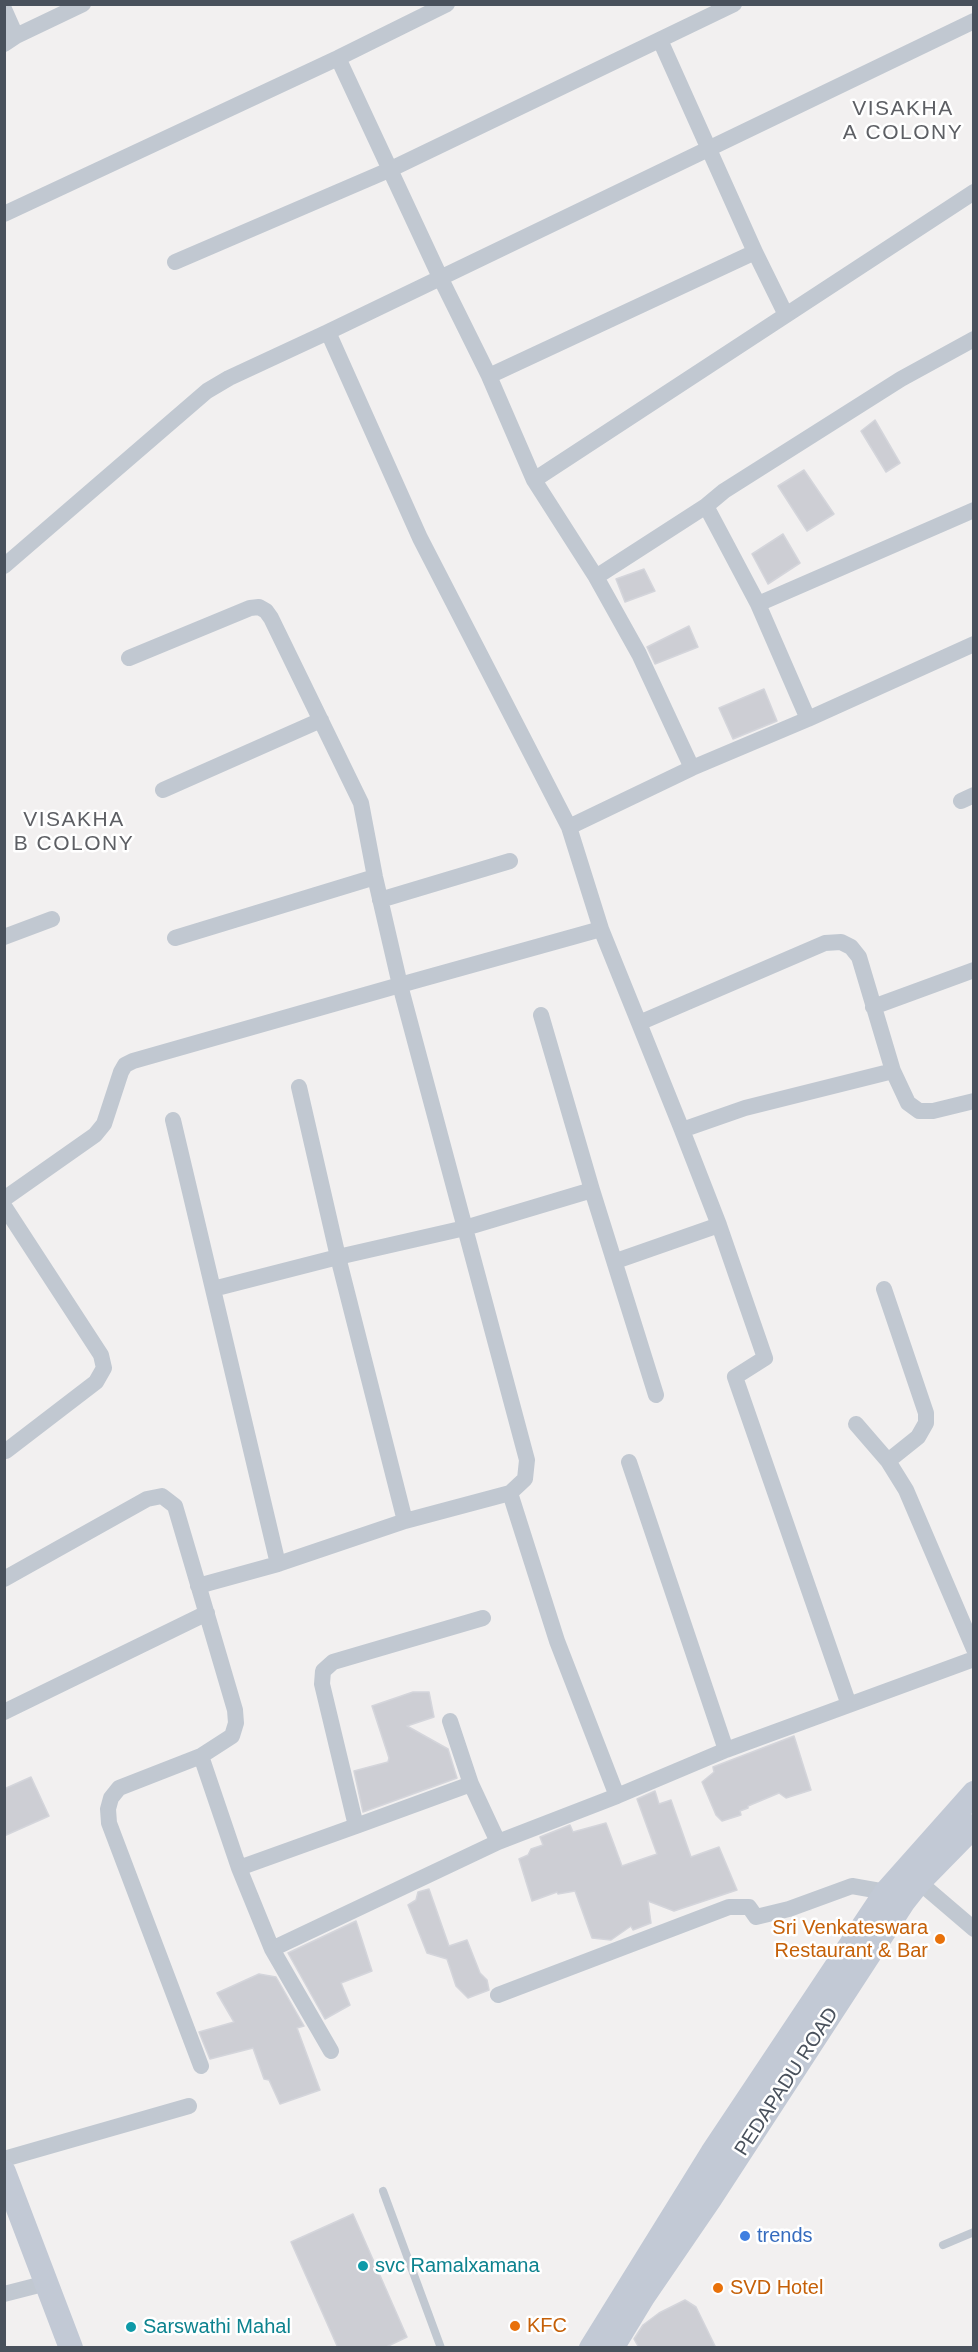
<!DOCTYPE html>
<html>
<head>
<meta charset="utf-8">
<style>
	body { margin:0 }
	#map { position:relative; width:978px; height:2352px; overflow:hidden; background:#f2f0f0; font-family:Arial,sans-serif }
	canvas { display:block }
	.frame { position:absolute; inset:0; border:6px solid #49515c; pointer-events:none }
</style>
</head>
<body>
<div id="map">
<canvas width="978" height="2352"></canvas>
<div class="frame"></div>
</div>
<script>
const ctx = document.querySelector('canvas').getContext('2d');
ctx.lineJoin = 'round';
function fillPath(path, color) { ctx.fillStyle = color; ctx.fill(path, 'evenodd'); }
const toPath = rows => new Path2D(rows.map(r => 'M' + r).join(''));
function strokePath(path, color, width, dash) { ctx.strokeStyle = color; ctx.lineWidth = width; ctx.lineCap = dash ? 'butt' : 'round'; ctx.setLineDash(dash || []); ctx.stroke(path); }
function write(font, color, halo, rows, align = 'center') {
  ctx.font = font + ' Arial,sans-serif'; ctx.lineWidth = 5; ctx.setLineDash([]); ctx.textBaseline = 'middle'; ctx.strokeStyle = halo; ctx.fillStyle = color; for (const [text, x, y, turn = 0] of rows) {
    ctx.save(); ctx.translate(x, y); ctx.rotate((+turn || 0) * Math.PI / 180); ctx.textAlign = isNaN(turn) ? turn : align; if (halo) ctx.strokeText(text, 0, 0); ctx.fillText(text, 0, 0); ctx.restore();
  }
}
const building = toPath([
	[875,420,900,463,886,472,861,431,875,420],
	[804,470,834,514,807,531,778,486,804,470],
	[783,534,800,563,768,584,752,554,783,534],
	[644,569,655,591,625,602,616,579,644,569],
	[689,626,698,647,655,664,647,647,689,626],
	[764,689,777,721,733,739,719,708,764,689],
	[413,1692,429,1692,434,1717,407,1726,448,1749,457,1778,363,1812,354,1771,388,1762,389,1758,372,1706,413,1692],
	[794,1736,811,1790,786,1798,779,1793,748,1806,748,1808,740,1811,741,1815,722,1821,716,1815,702,1782,714,1772,713,1767,794,1736],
	[31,1777,49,1816,4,1836,4,1789,31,1777],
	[655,1791,659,1804,671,1800,691,1857,719,1847,737,1890,674,1911,648,1901,651,1923,633,1930,631,1926,611,1940,592,1938,575,1891,558,1894,557,1892,532,1901,519,1859,528,1855,531,1849,543,1845,540,1837,570,1825,573,1832,606,1823,622,1866,657,1854,637,1799,655,1791],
	[429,1889,449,1946,467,1940,480,1973,487,1980,489,1990,468,1998,456,1986,447,1959,427,1953,408,1905,416,1900,418,1892,429,1889],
	[356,1921,372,1971,341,1983,350,2005,325,2019,288,1953,356,1921],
	[259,1974,276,1977,304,2026,297,2028,320,2090,280,2104,269,2080,264,2079,253,2048,210,2059,199,2032,234,2022,217,1993,259,1974],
	[353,2214,407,2337,384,2348,338,2348,291,2242,353,2214],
	[685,2300,696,2307,716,2348,639,2348,634,2339,643,2325,659,2313,685,2300]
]);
const lane = toPath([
	[383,2191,441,2348],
	[943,2245,974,2232]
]);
const street = toPath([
	[4,9,16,36],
	[660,40,755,252],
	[4,44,16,36,83,4],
	[338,58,440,277,489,376,534,480,596,577,639,654,692,768],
	[4,214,338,58,447,4],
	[175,262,389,170,734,4],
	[489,376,755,252,786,315],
	[534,480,974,192],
	[4,566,207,391,229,378,328,332],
	[596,577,706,506],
	[758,604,974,510],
	[129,658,250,608,259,607,266,611,271,618,361,803,375,877,400,985,527,1460,525,1479,510,1493,557,1641,617,1796],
	[808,719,758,604,706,506,724,491,901,379,974,339],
	[163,790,321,720],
	[961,801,974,795],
	[569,827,692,768,808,719,974,644],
	[380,900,510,861],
	[601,929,569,827,420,538,328,332,974,21],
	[4,937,52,919],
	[175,938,375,877],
	[873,1007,974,970],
	[893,1071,908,1103,919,1111,933,1111,974,1101],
	[299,1087,338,1257,405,1521],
	[173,1120,278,1564],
	[592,1190,656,1395],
	[4,1199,95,1135,104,1124,121,1072,125,1065,133,1061,400,985,601,929,639,1023],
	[4,1206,101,1355,104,1368,96,1382,6,1451,4,1449],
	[719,1225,765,1358,735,1377,849,1705],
	[616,1261,719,1225,682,1130,745,1108,893,1071,859,957,851,947,841,942,825,943,639,1023,682,1130],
	[213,1289,338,1257,465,1228,592,1190,541,1015],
	[884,1289,926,1413,926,1423,918,1437,888,1461],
	[856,1424,888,1461,906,1490,974,1649],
	[629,1462,726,1750],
	[4,1579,147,1499,162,1496,175,1506,235,1710,236,1723,232,1736,201,1756,239,1868,272,1949,331,2051],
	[198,1586,278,1564,405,1521,510,1493],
	[4,1712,207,1613],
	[450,1721,471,1784,498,1842],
	[201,1756,119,1788,111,1798,108,1809,109,1823,201,2066],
	[356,1826,471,1784],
	[239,1868,356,1826,322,1684,323,1671,333,1662,483,1618],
	[919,1882,974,1929],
	[272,1949,498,1842,617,1796,726,1750,974,1659],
	[498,1995,729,1907,749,1907,756,1917,789,1909,852,1886,886,1892],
	[4,2159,189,2106],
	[4,2294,47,2283]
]);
const secondary = toPath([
	[4,2172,71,2348],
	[591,2348,712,2153,886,1892,974,1793],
	[612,2348,643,2297,710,2199,904,1901,919,1882,974,1826]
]);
const markers = [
	[940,1939,6,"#e8710a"],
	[745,2236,6,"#3f7fe0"],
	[363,2266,6,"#0f9aa8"],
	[718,2288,6,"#e8710a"],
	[515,2326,6,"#e8710a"],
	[131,2327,6,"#0f9aa8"]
];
const foodNames = [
	["Sri Venkateswara",928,1928,"right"],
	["Restaurant & Bar",928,1951,"right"],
	["SVD Hotel",730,2288],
	["KFC",527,2326]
];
const streetNames = [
	["PEDAPADU ROAD",787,2082,-57]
];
const shopNames = [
	["trends",757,2236]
];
const cultureNames = [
	["svc Ramalxamana",375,2266],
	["Sarswathi Mahal",143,2327]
];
const neighbourhoodNames = [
	["VISAKHA",903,109],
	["A COLONY",903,133],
	["VISAKHA",74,820],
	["B COLONY",74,844]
];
fillPath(building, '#cdced4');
strokePath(building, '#d4d5db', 1.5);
strokePath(lane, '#c1c8d1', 8);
strokePath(street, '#c1c8d1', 16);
strokePath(secondary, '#c2c9d5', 24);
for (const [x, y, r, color] of markers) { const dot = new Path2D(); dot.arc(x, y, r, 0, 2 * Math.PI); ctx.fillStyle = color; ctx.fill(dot); strokePath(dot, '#fff', 2); }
write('20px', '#c56008', '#fff', foodNames, 'left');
write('20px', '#49515c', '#fff', streetNames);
write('20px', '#366cbe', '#fff', shopNames, 'left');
write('20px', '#0d838f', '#fff', cultureNames, 'left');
ctx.letterSpacing = '1.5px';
write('21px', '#5d5f64', '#fff', neighbourhoodNames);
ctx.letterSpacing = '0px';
</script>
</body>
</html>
